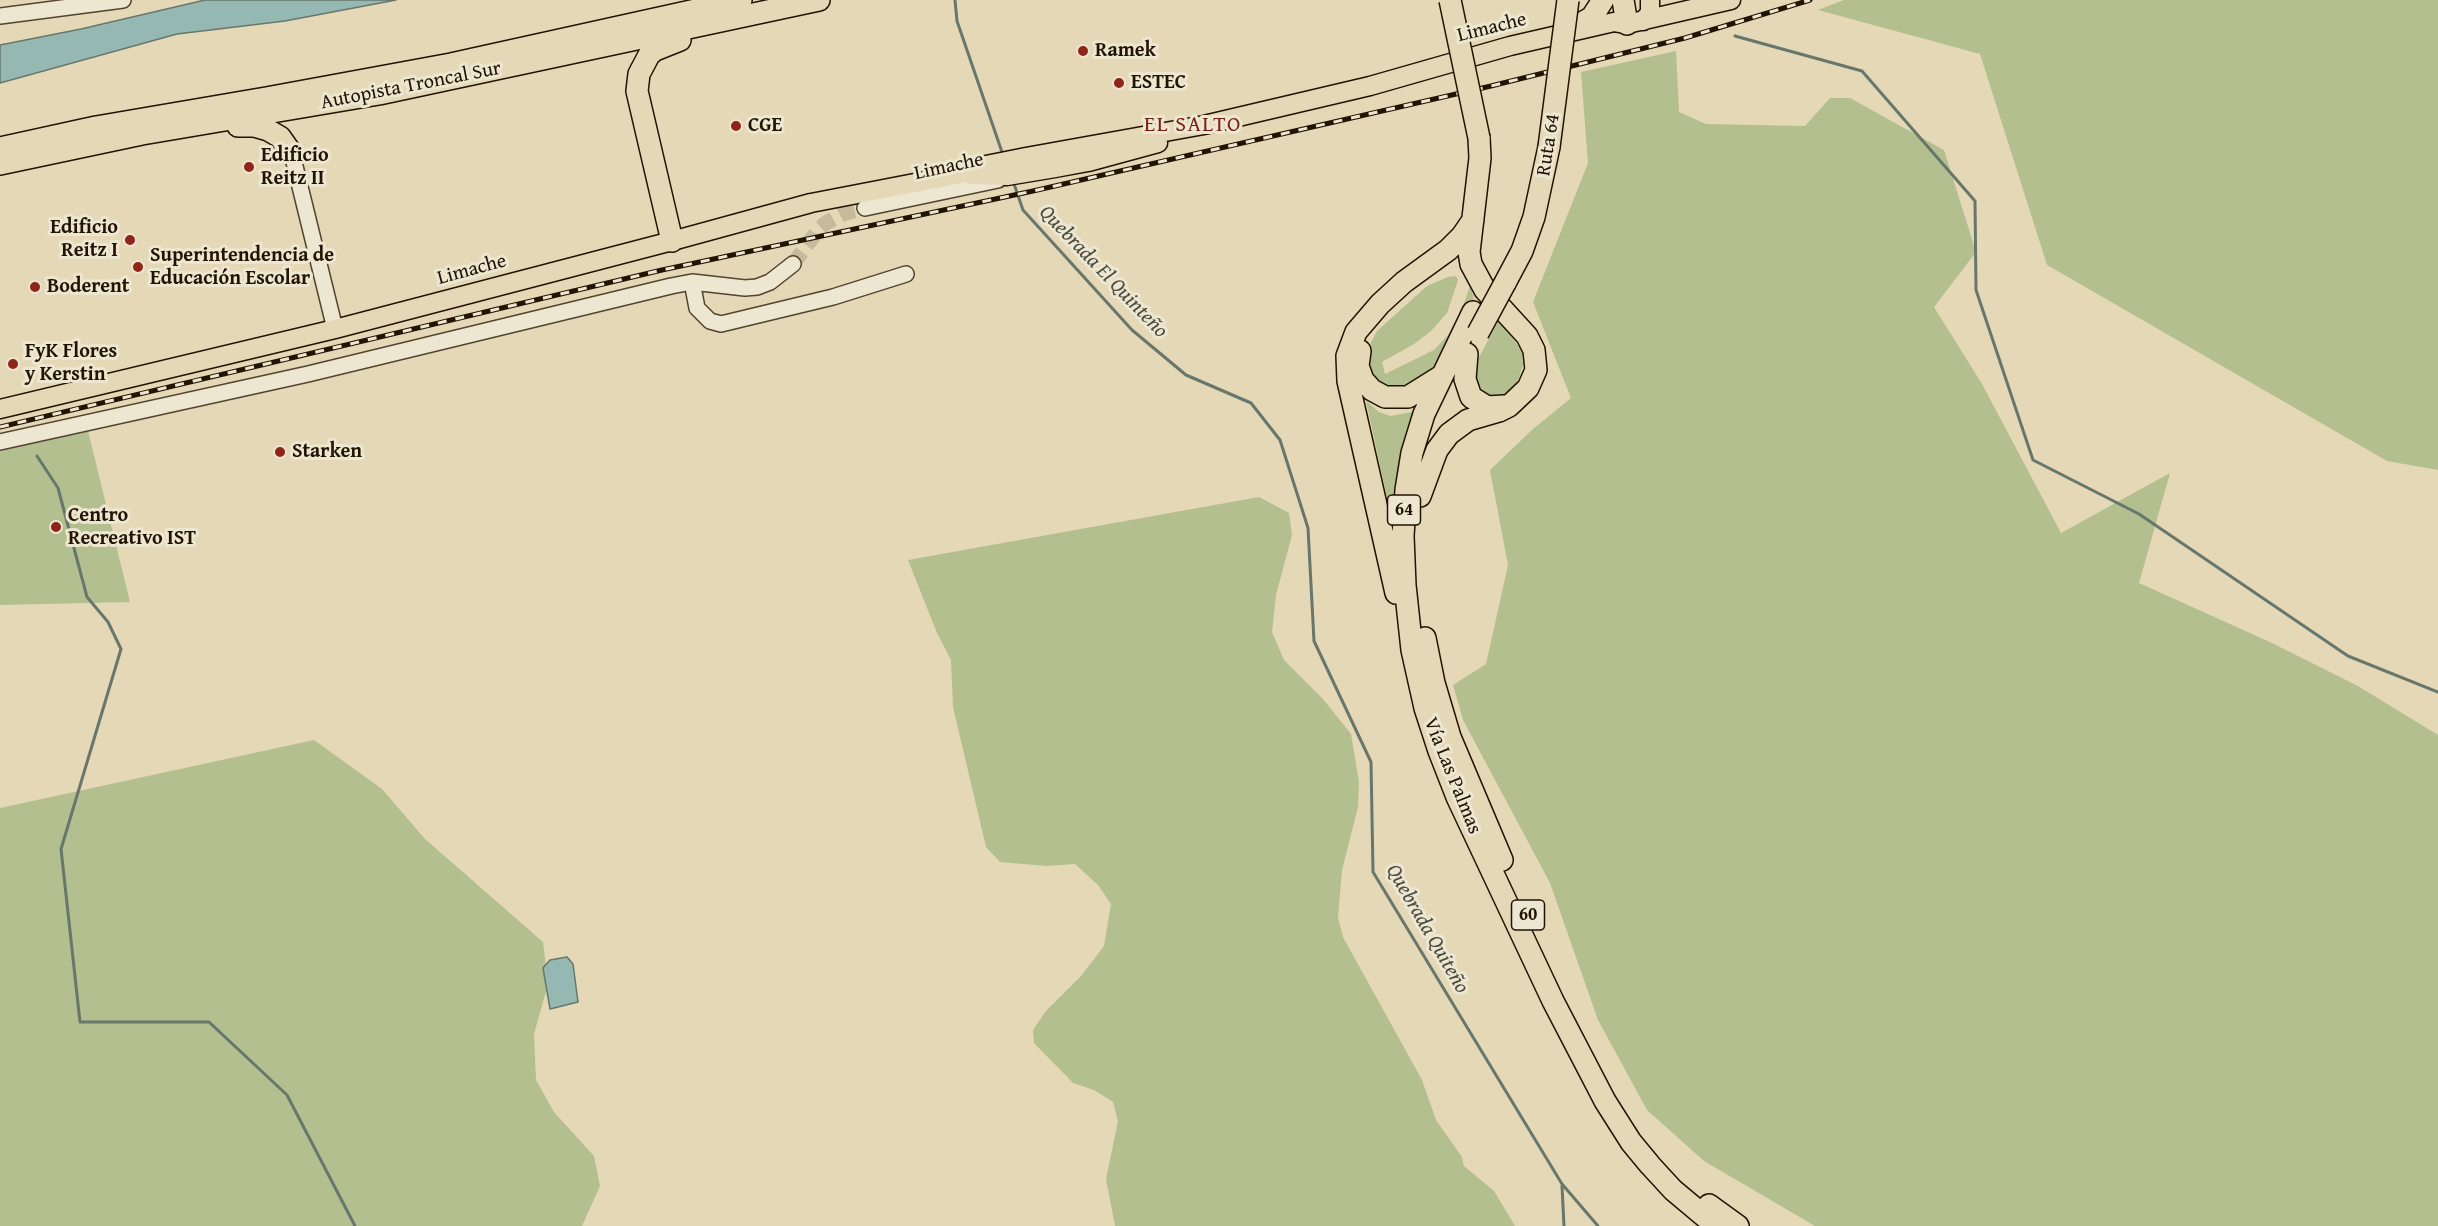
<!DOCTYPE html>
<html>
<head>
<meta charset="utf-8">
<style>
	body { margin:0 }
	canvas { display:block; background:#e4d8b7 }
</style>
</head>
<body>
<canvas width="2438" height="1226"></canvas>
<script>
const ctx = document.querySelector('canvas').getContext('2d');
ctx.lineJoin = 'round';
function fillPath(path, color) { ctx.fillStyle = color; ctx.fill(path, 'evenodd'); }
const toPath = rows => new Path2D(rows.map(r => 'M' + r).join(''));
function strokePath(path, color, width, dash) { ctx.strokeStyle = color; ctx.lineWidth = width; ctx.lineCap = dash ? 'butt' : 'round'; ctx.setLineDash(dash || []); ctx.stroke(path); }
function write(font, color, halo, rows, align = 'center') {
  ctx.font = font + ' "Gentium Book Plus",serif'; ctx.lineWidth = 6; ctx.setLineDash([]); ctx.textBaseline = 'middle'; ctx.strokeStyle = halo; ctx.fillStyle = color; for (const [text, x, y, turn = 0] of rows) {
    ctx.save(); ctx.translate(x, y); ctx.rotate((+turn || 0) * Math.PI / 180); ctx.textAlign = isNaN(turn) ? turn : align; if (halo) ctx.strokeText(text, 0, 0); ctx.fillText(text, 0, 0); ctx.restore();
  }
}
const green = toPath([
	[1844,0,2438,0,2438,470,2387,461,2047,265,1980,54,1818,10],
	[1676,51,1679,112,1706,124,1805,126,1830,98,1850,98,1944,150,1976,252,1934,307,1982,384,2061,533,2170,473,2139,583,2270,642,2358,686,2438,735,2438,1226,1815,1226,1704,1161,1647,1110,1598,1020,1550,883,1463,720,1453,685,1486,664,1508,565,1490,470,1533,429,1571,398,1533,302,1588,163,1581,72],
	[1456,276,1458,280,1447,313,1431,331,1414,344,1382,362,1385,374,1434,350,1448,335,1460,315,1470,286,1474,299,1447,353,1429,377,1413,389,1388,390,1367,377,1366,352,1377,331,1427,286,1448,277],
	[1499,320,1522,351,1523,365,1518,380,1508,393,1500,399,1477,393,1472,379,1476,363],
	[1366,401,1379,412,1391,416,1416,411,1399,553],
	[88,431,130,602,0,605,0,451],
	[1259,497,1289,513,1292,535,1276,595,1272,632,1284,660,1323,699,1351,734,1359,782,1358,807,1342,870,1338,918,1343,937,1422,1080,1436,1120,1462,1157,1464,1166,1494,1191,1515,1226,1115,1226,1106,1179,1118,1121,1113,1102,1094,1090,1073,1083,1034,1043,1033,1030,1046,1011,1081,976,1104,946,1111,904,1098,885,1075,864,1047,866,1000,862,986,847,953,707,951,660,937,633,908,560],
	[314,740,382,789,425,839,543,942,548,984,534,1034,536,1080,554,1112,594,1156,600,1186,582,1226,0,1226,0,808]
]);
const water = toPath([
	[205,0,396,0,285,21,177,34,0,83,0,45,81,29,205,0],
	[567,957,573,964,578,1002,550,1009,543,968,550,960,567,957]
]);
const stream = toPath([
	[955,0,957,21,1003,155],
	[1735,36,1862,71,1975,201,1976,290,2033,460,2139,514,2348,656,2438,692],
	[1013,181,1023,210,1132,330,1186,375,1251,403,1280,440,1308,528,1314,641,1371,762,1373,872,1562,1184,1598,1226],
	[37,456,58,488,87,597,108,622,121,649,61,849,80,1022,209,1022,287,1095,355,1226],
	[1562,1186,1564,1226]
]);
const minorTunnel = toPath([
	[793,264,818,230,826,223,843,214,865,208]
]);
const minor = toPath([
	[0,16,123,0],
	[292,154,335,329],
	[865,208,998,180],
	[692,282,697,308,710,321,721,324,833,297,906,274],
	[0,442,308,374,671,286,692,282,745,288,757,287,770,282,793,264]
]);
const major = toPath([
	[1643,21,1650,13,1650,0],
	[970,175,1007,176,1055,168,1088,162,1158,143],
	[0,409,335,329,672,241,811,203,956,175,986,165,1026,157,1204,125,1370,86,1510,46,1614,22,1627,24,1731,0]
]);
const highway = toPath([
	[1623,0,1627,24],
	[1563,34,1592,17,1603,0],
	[238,126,254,126,268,130,280,137,292,154],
	[0,148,96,127,266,98,451,64,741,0],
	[0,164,142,134,379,94,819,0],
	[672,241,637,91,639,74,649,55,655,50,680,40],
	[1505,283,1522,251,1534,217,1549,147],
	[1473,312,1424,414,1412,453,1406,490,1403,536,1405,585,1412,650,1425,708,1439,751,1457,797,1553,1001,1605,1101,1631,1142,1650,1165,1673,1190,1716,1226],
	[1360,351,1358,366,1363,380,1372,390,1385,397,1408,397,1440,377],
	[1467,354,1465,379,1471,397,1487,407,1504,406],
	[1420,496,1437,450,1449,434,1468,420,1499,411,1509,406,1528,388,1536,370,1534,350,1527,336,1485,290,1471,264,1469,252,1480,158,1479,138],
	[1396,593,1348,381,1347,356,1356,332,1380,304,1404,282,1448,250,1462,236,1473,220],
	[1425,638,1434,683,1450,737,1502,860],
	[1709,1205,1738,1226]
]);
const rail = toPath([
	[0,427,662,270,1033,191,1491,86,1685,38,1810,0]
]);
const highwayBridge = toPath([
	[1450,0,1479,138],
	[1549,147,1568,0],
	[1478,333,1505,283]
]);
const markers = [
	[1083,51,6,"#8f2418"],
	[1119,83,6,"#8f2418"],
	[736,126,6,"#8f2418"],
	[249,167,6,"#8f2418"],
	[130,240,6,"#8f2418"],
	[138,267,6,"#8f2418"],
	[35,287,6,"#8f2418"],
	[13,364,6,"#8f2418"],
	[280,452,6,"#8f2418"],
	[56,527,6,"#8f2418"]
];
const shields = [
	[1404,510,33],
	[1528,915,33]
];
const shieldNames = [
	["64",1404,510],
	["60",1528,915]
];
const streetNames = [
	["Limache",1492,28,-14],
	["Autopista Troncal Sur",411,86,-11],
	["Ruta 64",1549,145,-81],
	["Limache",949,167,-12],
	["Limache",472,270,-15],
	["Vía Las Palmas",1452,776,68]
];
const poiNames = [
	["Ramek",1095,51],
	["ESTEC",1131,83],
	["CGE",748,126],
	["Edificio",261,156],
	["Reitz II",261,179],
	["Edificio",118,228,"right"],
	["Reitz I",118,251,"right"],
	["Superintendencia de",150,256],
	["Educación Escolar",150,279],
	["Boderent",47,287],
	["FyK Flores",25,352],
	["y Kerstin",25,375],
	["Starken",292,452],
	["Centro",68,516],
	["Recreativo IST",68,539]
];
const waterNames = [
	["Quebrada El Quinteño",1103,272,46],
	["Quebrada Quiteño",1427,929,60]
];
const quarterNames = [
	["EL SALTO",1193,125]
];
fillPath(green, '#b3bf8f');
fillPath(water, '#95b9b2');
strokePath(water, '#67776c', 1.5);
strokePath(stream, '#67776c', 3);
strokePath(minorTunnel, '#c7ba9c', 15, [15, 8]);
strokePath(minor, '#52442f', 18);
strokePath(major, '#221302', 21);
strokePath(highway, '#221302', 24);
strokePath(minor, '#ede6d0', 15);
strokePath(major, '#e4d8b7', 18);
strokePath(highway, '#e4d8b7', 21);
strokePath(rail, '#221302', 5);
strokePath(rail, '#ede6d0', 3, [9]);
strokePath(highwayBridge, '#221302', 24, []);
strokePath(highwayBridge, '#e4d8b7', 21);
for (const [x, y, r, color] of markers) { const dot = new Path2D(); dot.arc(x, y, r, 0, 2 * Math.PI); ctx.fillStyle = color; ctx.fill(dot); strokePath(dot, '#ede6d0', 2); }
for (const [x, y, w] of shields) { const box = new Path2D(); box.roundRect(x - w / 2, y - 15, w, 30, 4.5); ctx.fillStyle = '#ede6d0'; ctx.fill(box); strokePath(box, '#221302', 1.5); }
write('bold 18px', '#221302', null, shieldNames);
write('20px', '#221302', '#ede6d0', streetNames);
write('bold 20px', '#221302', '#ede6d0', poiNames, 'left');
write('italic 21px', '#4a4d40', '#ede6d0', waterNames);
ctx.letterSpacing = '1.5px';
write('22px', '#7a1f14', '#ede6d0', quarterNames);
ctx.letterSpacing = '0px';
</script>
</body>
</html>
